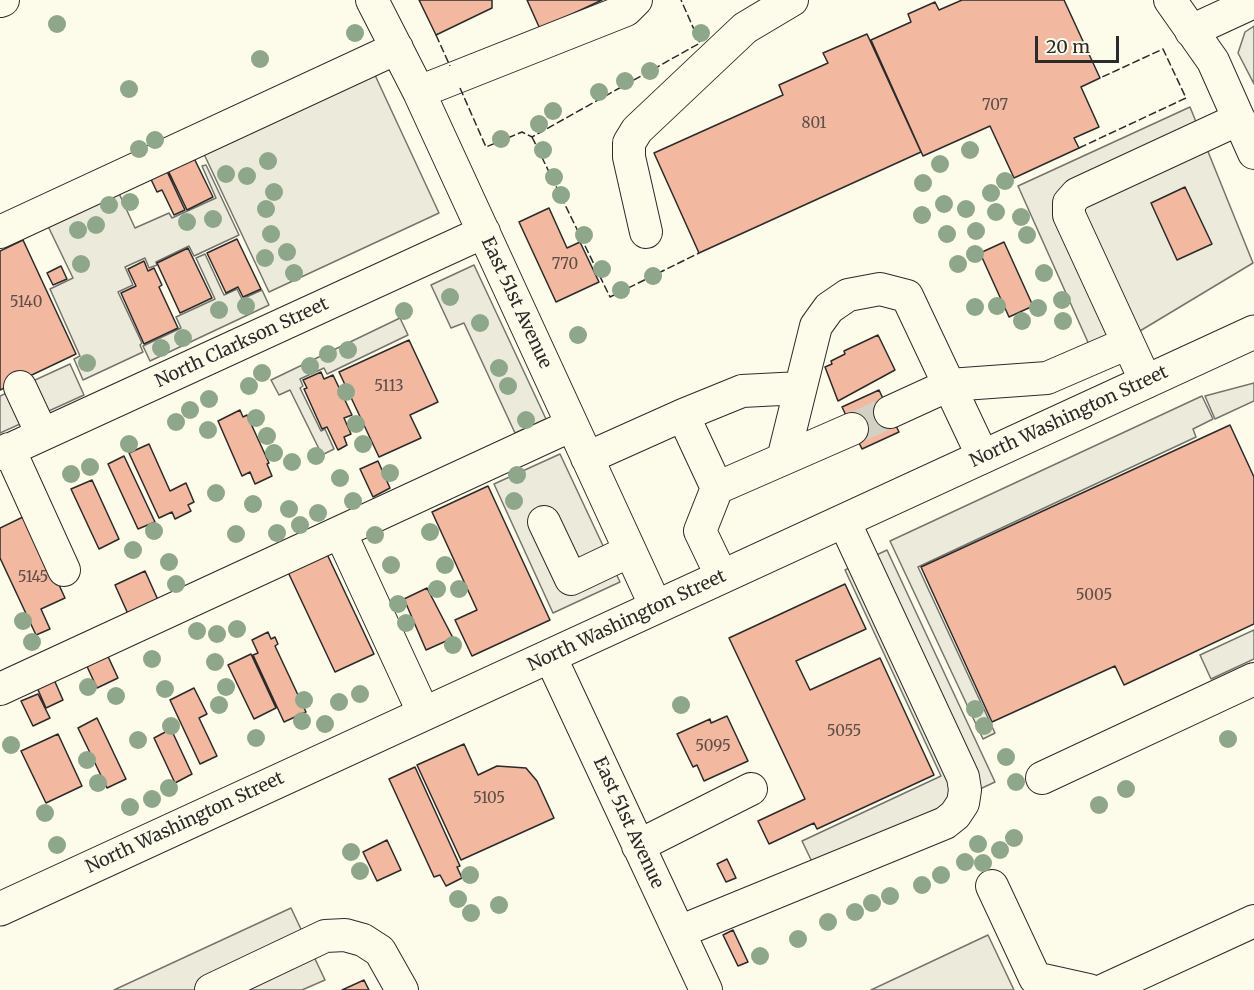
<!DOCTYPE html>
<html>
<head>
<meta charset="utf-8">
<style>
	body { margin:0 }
	#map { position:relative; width:1254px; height:990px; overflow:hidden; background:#fdfbea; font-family:Merriweather,serif }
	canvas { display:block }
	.scale { position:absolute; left:1035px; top:36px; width:84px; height:27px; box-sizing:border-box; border:3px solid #2b2b2b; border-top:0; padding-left:8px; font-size:18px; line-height:21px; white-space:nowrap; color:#2b2b2b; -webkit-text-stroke:4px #fdfbea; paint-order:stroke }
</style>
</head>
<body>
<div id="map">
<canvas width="1254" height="990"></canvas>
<div class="scale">20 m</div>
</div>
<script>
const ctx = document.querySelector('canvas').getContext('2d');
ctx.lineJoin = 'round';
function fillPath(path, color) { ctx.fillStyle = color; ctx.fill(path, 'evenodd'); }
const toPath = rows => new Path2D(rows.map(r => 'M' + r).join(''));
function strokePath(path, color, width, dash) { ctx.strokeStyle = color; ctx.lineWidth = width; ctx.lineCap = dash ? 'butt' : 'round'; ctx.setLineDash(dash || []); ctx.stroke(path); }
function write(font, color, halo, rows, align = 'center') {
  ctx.font = font + ' Merriweather,serif'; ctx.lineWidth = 4.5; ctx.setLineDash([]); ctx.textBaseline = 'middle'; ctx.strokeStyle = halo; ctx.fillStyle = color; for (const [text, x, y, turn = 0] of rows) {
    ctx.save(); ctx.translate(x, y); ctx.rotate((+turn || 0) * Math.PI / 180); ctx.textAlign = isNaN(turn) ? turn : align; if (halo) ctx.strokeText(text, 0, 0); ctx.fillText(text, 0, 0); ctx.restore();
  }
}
const green = toPath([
	[1254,26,1254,84,1238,53,1245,32,1254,26],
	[374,73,439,213,269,292,203,152,374,73],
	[206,165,239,235,194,256,189,246,156,262,157,265,149,268,145,258,125,267,133,285,118,292,142,343,140,345,143,352,83,380,74,359,80,356,50,289,73,278,46,222,117,189,135,228,169,213,172,218,216,198,202,166,206,165],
	[205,254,224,295,237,289,242,299,262,290,269,305,150,361,143,346,181,328,176,317,215,299,196,258,205,254],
	[474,265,546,419,515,433,464,323,451,328,431,285,474,265],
	[400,318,408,335,327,374,324,368,300,379,303,386,300,388,321,431,325,429,334,449,322,455,290,390,279,395,271,380,400,318],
	[1254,383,1254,401,1215,419,1205,396,1254,383],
	[1202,396,1213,419,1193,429,1196,437,918,567,995,733,983,739,890,541,1202,396]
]);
const parking = toPath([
	[1190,107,1253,263,1095,358,1018,186,1190,107],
	[70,364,84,395,0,433,0,396,70,364],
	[560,454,620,582,553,613,494,484,560,454],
	[887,550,995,782,814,866,802,841,941,776,845,570,887,550],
	[1254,630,1254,659,1211,679,1200,655,1254,630],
	[291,908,325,980,302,990,114,990,291,908],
	[988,935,1014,990,871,990,988,935]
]);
const building = toPath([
	[419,0,492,0,492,8,436,35,419,0],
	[527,0,602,0,540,29,527,0],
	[962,0,1064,0,1100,78,1081,87,1099,127,1074,138,1079,148,1014,178,990,126,923,156,871,40,911,22,908,14,935,2,939,10,962,0],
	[867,34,921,152,699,253,654,153,783,95,779,85,828,63,823,53,867,34],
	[191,152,213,197,187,210,165,164,191,152],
	[164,165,185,210,174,215,162,190,157,192,148,173,164,165],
	[1185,187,1212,244,1177,260,1151,203,1185,187],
	[549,208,567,248,580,242,599,282,556,302,519,222,549,208],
	[237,239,261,289,243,297,238,287,226,293,207,253,237,239],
	[23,240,76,354,0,390,0,251,23,240],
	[1004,242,1033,306,1009,317,980,253,1004,242],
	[188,248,212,298,180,313,157,263,188,248],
	[144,261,148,271,154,268,162,285,159,287,178,328,144,344,121,293,136,286,128,269,144,261],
	[61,266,67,279,53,285,47,273,61,266],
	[878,335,895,370,838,401,825,367,832,364,831,361,845,354,844,351,878,335],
	[409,340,438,402,410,415,421,438,379,457,339,372,409,340],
	[321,372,324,379,333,375,352,415,344,418,351,434,344,437,347,445,338,450,327,427,322,429,304,389,307,388,303,380,321,372],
	[879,390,899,432,862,449,842,407,879,390],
	[240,410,243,417,247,415,269,463,267,464,272,476,255,484,250,472,242,476,218,421,240,410],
	[1230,425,1254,477,1254,624,1124,685,1115,666,992,722,921,567,1230,425],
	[149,444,170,491,186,483,194,502,188,505,191,511,175,519,172,512,159,518,129,453,149,444],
	[124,456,155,522,138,529,108,464,124,456],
	[378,461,390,488,373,497,360,469,378,461],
	[92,480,119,539,99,549,71,489,92,480],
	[488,486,550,620,472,656,455,620,477,610,432,512,488,486],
	[27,515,65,598,41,609,50,629,36,635,0,558,0,528,27,515],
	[326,552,374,654,335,672,287,570,326,552],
	[145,571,158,600,128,614,115,585,145,571],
	[845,584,866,629,796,661,810,690,880,658,934,775,817,829,814,823,769,844,758,821,805,799,729,638,845,584],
	[427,588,453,638,426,650,404,599,427,588],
	[268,632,271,639,275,637,278,644,275,646,306,712,284,722,253,655,258,653,252,640,268,632],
	[105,650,118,678,97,688,84,660,105,650],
	[251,654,276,708,254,719,228,665,251,654],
	[52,675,63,700,46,708,35,683,52,675],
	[194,688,207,714,199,718,217,756,200,764,170,700,194,688],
	[38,694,50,718,33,726,21,701,38,694],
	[727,716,748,761,704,781,697,765,693,767,677,734,710,719,711,723,727,716],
	[97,718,126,779,107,788,78,728,97,718],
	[171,729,192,774,175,783,154,738,171,729],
	[58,734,82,786,46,803,21,751,58,734],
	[464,744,478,775,497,766,526,768,537,781,554,818,461,860,417,765,464,744],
	[415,767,460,866,457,867,462,878,446,886,440,875,434,877,389,779,415,767],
	[387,840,401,870,377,881,363,852,387,840],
	[727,859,736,878,726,882,717,864,727,859],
	[733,930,748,962,738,966,723,935,733,930],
	[364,980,369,990,342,990,364,980]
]);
const minorTunnel = toPath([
	[852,429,890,412]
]);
const minor = toPath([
	[372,0,419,92,656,607],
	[1170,0,1213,61,1254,153],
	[0,1,3,0],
	[1191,31,1254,2],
	[419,92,626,10,636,0],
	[0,232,397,48],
	[646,232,629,157,629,143,637,130,745,28,792,0],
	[1146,382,1069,215,1069,203,1077,194,1239,119],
	[20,387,42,434],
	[890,412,949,385,1047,378,1128,343],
	[683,415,742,391,800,388],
	[9,449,64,570],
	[0,454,484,232],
	[587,458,683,415,717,488],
	[783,459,816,326,829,308,848,295,880,289,907,296,983,457],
	[544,522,571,579,630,551],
	[340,532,424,714],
	[722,577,700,531,717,488,852,429],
	[550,656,706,990],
	[0,689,572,425],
	[1042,778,1254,679],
	[638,846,751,789],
	[992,886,1035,978,1089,990],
	[679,932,945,823,955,815,963,803,965,790,963,777,844,521],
	[211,990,325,936,345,935,363,940,380,951,402,990],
	[1104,990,1254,921]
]);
const major = toPath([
	[0,909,1254,332]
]);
const fence = toPath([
	[436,35,450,66],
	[460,88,486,147,522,132,532,137,700,43,681,0],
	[532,137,610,297,699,253],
	[1079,148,1186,98,1163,49,1100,78]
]);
const trees = [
	[57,24],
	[355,33],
	[701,33],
	[260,59],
	[650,71],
	[625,81],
	[129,89],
	[599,92],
	[553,111],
	[539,124],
	[501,139],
	[155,140],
	[139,149],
	[543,150],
	[970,150],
	[268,161],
	[940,164],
	[226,174],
	[247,176],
	[554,177],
	[1005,181],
	[923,183],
	[274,192],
	[991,193],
	[561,195],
	[130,202],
	[944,204],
	[109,205],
	[266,209],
	[966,209],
	[996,212],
	[922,215],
	[1021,217],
	[213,219],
	[187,222],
	[96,225],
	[78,230],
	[976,231],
	[271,234],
	[947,234],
	[584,235],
	[1027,235],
	[287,252],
	[975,254],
	[265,258],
	[81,264],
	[958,264],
	[602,269],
	[294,273],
	[1044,273],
	[653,276],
	[621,290],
	[450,297],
	[1062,300],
	[246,306],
	[997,306],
	[975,307],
	[1038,308],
	[219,310],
	[404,311],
	[1022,321],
	[1063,321],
	[480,323],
	[578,335],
	[183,338],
	[161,348],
	[348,350],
	[328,354],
	[87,363],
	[310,366],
	[499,368],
	[262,373],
	[249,386],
	[508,386],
	[346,392],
	[209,399],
	[190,410],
	[256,418],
	[526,420],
	[176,422],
	[356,424],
	[208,430],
	[267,436],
	[129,444],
	[363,444],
	[274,453],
	[316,456],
	[292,462],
	[90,467],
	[390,473],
	[71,474],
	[517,475],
	[340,478],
	[216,493],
	[353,501],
	[514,501],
	[253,504],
	[289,509],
	[318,513],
	[300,525],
	[154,531],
	[430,532],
	[277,533],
	[236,534],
	[375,535],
	[133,550],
	[169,562],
	[391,565],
	[445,565],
	[176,584],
	[437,589],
	[459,589],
	[398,604],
	[23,621],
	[406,623],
	[237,629],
	[197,631],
	[217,634],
	[32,642],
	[453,645],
	[152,659],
	[215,662],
	[88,687],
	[226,687],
	[165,689],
	[360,694],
	[116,696],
	[304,700],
	[339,702],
	[219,705],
	[681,705],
	[975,709],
	[302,721],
	[325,724],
	[171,726],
	[984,726],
	[256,738],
	[1228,739],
	[138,740],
	[11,745],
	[1006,757],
	[87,760],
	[1016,782],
	[98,783],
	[169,788],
	[1126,789],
	[152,799],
	[1099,805],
	[130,807],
	[45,813],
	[1014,838],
	[978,844],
	[57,845],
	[1000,850],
	[351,852],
	[965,862],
	[983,863],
	[360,871],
	[470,875],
	[941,875],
	[922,885],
	[890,896],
	[458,899],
	[872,903],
	[499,905],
	[855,912],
	[471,913],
	[828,922],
	[798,939],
	[760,956]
];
const numberNames = [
	["707",995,106],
	["801",814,124],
	["770",565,265],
	["5140",26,303],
	["5113",389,387],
	["5145",33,578],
	["5005",1094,596],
	["5055",844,732],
	["5095",713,747],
	["5105",489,799]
];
const streetNames = [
	["East 51st Avenue",516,303,65],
	["North Clarkson Street",242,343,-25],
	["North Washington Street",1069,417,-25],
	["North Washington Street",627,621,-25],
	["North Washington Street",185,823,-25],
	["East 51st Avenue",628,823,65]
];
fillPath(green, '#ecebdb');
strokePath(green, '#74746e', 1.5);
fillPath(parking, '#eceadb');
strokePath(parking, '#74746e', 1.5);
fillPath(building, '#f2b8a0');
strokePath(building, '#2b2b2b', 1.5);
strokePath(minorTunnel, '#d3d1c4', 32, [32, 16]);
strokePath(minor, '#2b2b2b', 34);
strokePath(major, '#2b2b2b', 35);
strokePath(minor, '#fdfbea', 32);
strokePath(major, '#fdfbea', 33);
strokePath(fence, '#2b2b2b', 1.5, [8, 3]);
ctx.fillStyle = '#8ea78a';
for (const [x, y] of trees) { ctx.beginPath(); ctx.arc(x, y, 9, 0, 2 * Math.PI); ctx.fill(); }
write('15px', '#5d4e48', null, numberNames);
write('18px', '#2b2b2b', '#fdfbea', streetNames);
</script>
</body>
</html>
